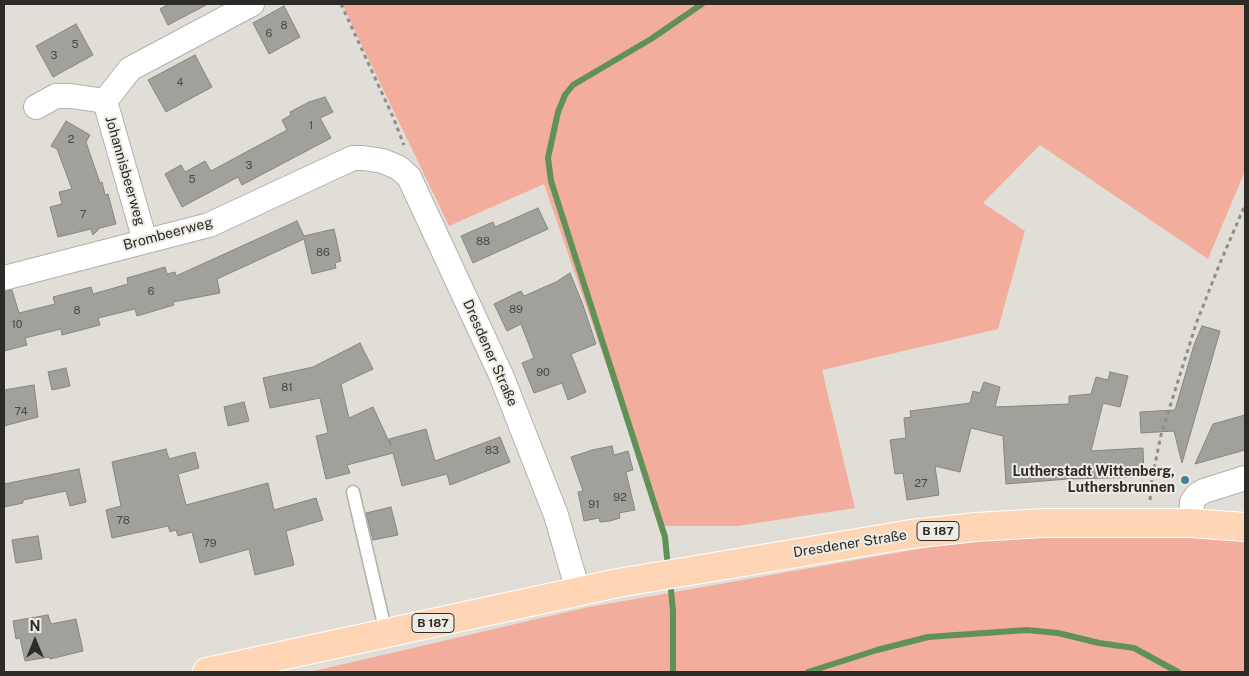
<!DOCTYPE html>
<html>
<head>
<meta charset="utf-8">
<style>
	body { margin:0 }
	#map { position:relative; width:1249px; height:676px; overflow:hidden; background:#e1ded7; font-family:"Public Sans",sans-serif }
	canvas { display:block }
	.frame { position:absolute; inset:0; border:5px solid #2c2b28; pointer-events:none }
	.north { position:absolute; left:10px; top:616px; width:50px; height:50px; -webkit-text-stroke:4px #eeebe4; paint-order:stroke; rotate:0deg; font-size:14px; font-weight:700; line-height:20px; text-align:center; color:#2c2b28 }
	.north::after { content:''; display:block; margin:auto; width:18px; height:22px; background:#2c2b28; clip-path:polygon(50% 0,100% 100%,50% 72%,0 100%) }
</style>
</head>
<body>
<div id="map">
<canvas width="1249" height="676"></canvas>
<div class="frame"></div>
<div class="north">N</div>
</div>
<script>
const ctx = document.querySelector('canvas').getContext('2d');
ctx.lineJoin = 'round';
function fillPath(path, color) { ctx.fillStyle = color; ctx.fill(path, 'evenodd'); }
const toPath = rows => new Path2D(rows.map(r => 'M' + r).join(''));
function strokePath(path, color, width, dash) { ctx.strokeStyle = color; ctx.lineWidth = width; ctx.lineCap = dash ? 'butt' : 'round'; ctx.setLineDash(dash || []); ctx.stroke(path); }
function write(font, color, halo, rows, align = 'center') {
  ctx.font = font + ' "Public Sans",sans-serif'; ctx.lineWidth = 4; ctx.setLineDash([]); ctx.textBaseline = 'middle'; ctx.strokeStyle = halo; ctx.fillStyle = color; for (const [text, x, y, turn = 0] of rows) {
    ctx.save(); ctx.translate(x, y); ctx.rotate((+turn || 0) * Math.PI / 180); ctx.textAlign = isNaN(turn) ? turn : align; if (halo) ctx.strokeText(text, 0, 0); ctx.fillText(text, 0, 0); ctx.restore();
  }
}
const green = toPath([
	[342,4,1245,4,1245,171,1208,259,1040,145,983,203,1025,231,998,329,822,370,855,508,737,526,662,526,544,184,449,226],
	[1027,535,1148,535,1245,541,1245,672,310,672,584,608,958,542]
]);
const stream = toPath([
	[668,568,665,537,551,181,548,158,558,112,565,95,573,85,651,39,702,4],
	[670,580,673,611,673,672],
	[808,672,877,650,928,637,1027,630,1058,633,1099,643,1134,648,1178,672]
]);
const building = toPath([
	[169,4,208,4,168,25,160,9,169,4],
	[284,6,300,37,269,54,253,23,284,6],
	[76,24,93,55,53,77,36,46,76,24],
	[195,55,212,87,166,112,148,80,195,55],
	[325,97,333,112,320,118,331,138,242,185,238,177,182,207,165,174,181,165,185,172,205,161,211,171,287,130,282,120,291,115,290,112,309,102,325,97],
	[66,121,90,135,86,142,100,183,102,182,105,195,108,194,116,224,100,228,93,235,91,229,58,237,50,207,62,204,59,192,72,189,57,149,51,146,66,121],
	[538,208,548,229,473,263,461,236,493,222,495,227,538,208],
	[297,221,304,236,334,229,341,261,335,263,336,268,312,274,304,239,217,279,220,293,173,302,174,305,137,316,135,309,98,318,100,325,62,335,61,329,25,338,27,345,4,351,4,291,12,290,19,313,55,304,53,297,91,287,93,294,128,284,127,278,165,267,167,274,175,272,176,276,297,221],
	[570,273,583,305,596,344,571,354,586,392,568,400,562,383,534,393,522,363,534,358,521,324,507,331,494,304,521,291,524,296,556,282,570,273],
	[1202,326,1220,331,1182,463,1174,431,1141,433,1140,412,1175,410,1194,345,1202,326],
	[360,343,373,369,341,384,349,418,373,407,391,446,389,439,426,429,435,461,500,437,510,462,450,485,447,474,402,486,393,453,347,465,350,473,326,479,316,436,328,433,320,398,270,408,263,378,313,367,360,343],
	[66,368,70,386,52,390,48,372,66,368],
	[1110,372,1128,376,1120,407,1103,403,1091,451,1143,448,1144,477,1068,479,1006,484,1003,436,971,428,960,472,935,466,939,495,907,500,903,473,895,474,890,440,906,438,904,418,911,417,910,411,970,403,973,391,980,393,984,382,1000,387,995,407,1069,404,1069,396,1091,394,1096,377,1108,380,1110,372],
	[34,385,38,417,4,426,4,390,34,385],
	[244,402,249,421,228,426,224,407,244,402],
	[1245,415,1245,450,1195,464,1213,424,1245,415],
	[612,446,614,455,628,451,633,470,626,472,635,510,619,513,620,518,610,521,600,522,599,518,584,521,578,492,583,491,571,457,592,450,612,446],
	[166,449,169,459,195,452,199,468,178,474,186,505,268,483,274,510,316,498,323,520,286,531,294,565,255,575,249,549,200,563,192,532,178,536,176,530,170,532,168,526,112,538,106,510,121,506,112,462,166,449],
	[79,469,86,502,70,506,66,491,23,500,23,503,4,507,4,484,79,469],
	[391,507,398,535,373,540,366,513,391,507],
	[38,536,42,559,16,563,12,540,38,536],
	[48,615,51,624,76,619,83,651,50,659,49,657,25,661,20,638,16,639,13,621,48,615]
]);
const path = toPath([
	[341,4,393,117,404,145],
	[1150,500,1152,479,1161,435,1196,324,1220,263,1245,205]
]);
const service = toPath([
	[353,492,386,633]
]);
const minor = toPath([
	[105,101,145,241],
	[36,107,56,96,71,96,105,101,130,69,252,4],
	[4,278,209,225,353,158,363,158,383,161,399,168,409,177,501,375,556,515,578,591],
	[1191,523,1192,502,1197,495,1204,491,1245,478]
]);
const primary = toPath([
	[207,672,618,583,911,534,976,527,1043,523,1191,523,1245,527]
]);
const markers = [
	[1185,480,5,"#458398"]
];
const numberNames = [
	["8",284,26],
	["6",269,34],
	["5",75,45],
	["3",54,56],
	["4",180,83],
	["1",311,126],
	["2",71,140],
	["3",249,166],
	["5",192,180],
	["7",83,215],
	["88",483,242],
	["86",323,253],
	["6",151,292],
	["89",516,310],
	["8",77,311],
	["10",17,325],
	["90",543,373],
	["81",287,388],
	["74",21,412],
	["83",492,451],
	["27",921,484],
	["92",620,498],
	["91",594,505],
	["78",123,521],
	["79",210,544]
];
const shields = [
	[938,531,42],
	[433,623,42]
];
const shieldNames = [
	["B 187",938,531],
	["B 187",433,623]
];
const streetNames = [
	["Johannisbeerweg",125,171,74],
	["Brombeerweg",168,234,-15],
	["Dresdener Straße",490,353,66],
	["Dresdener Straße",850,544,-9]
];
const poiNames = [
	["Lutherstadt Wittenberg,",1175,472],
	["Luthersbrunnen",1175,488]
];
fillPath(green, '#f2ad9d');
strokePath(stream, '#5f9158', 6);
fillPath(building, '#a0a19a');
strokePath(building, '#85867f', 1);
strokePath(service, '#b3b0aa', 15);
strokePath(minor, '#b3b0aa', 26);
strokePath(primary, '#fff', 30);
strokePath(path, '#908e89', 3, [4, 4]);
strokePath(service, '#fff', 12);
strokePath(minor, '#fff', 24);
strokePath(primary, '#fed6b5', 28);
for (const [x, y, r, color] of markers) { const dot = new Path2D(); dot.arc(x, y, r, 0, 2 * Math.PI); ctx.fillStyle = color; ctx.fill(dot); strokePath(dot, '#eeebe4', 2); }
write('11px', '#494844', null, numberNames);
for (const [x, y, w] of shields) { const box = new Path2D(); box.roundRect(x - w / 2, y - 9.5, w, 19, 4); ctx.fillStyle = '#eeebe4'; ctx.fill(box); strokePath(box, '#2c2b28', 1); }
write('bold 12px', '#2c2b28', null, shieldNames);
write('14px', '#2c2b28', '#eeebe4', streetNames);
write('bold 14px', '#2c2b28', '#eeebe4', poiNames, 'right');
</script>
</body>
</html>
